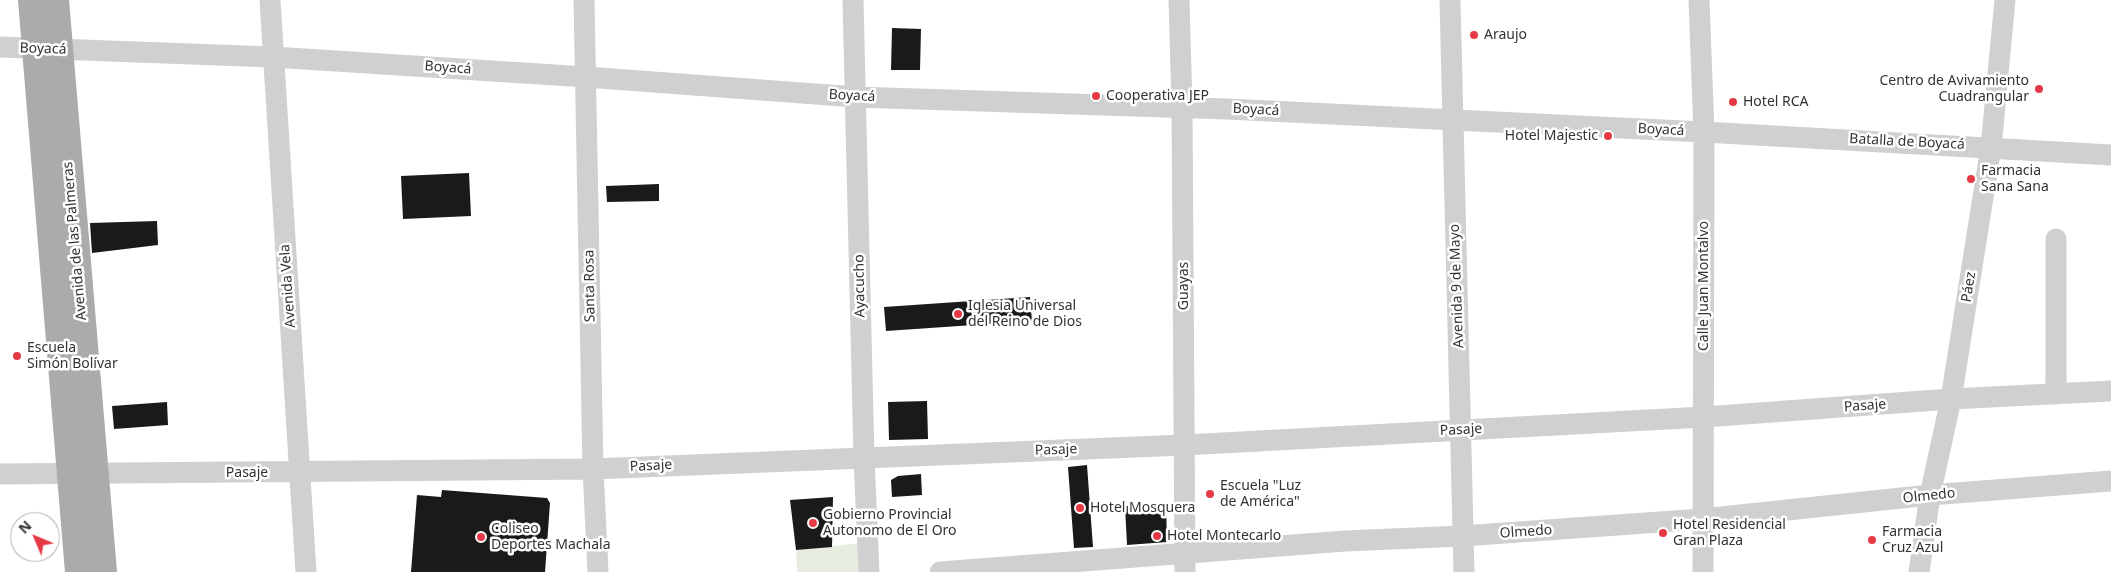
<!DOCTYPE html>
<html>
<head>
<meta charset="utf-8">
<style>
	body { margin:0 }
	#map { position:relative; width:2111px; height:572px; overflow:hidden; background:#fff; font-family:"Noto Sans",sans-serif }
	canvas { display:block }
	.north { position:absolute; left:10px; top:512px; width:50px; height:50px; box-sizing:border-box; background:#fff; border:1px solid #adadad; border-radius:50%; rotate:315deg; font-size:14px; font-weight:700; line-height:20px; text-align:center; color:#333 }
	.north::after { content:''; display:block; margin:auto; width:18px; height:22px; background:#e63946; clip-path:polygon(50% 0,100% 100%,50% 72%,0 100%) }
</style>
</head>
<body>
<div id="map">
<canvas width="2111" height="572"></canvas>
<div class="north">N</div>
</div>
<script>
const ctx = document.querySelector('canvas').getContext('2d');
ctx.lineJoin = 'round';
function fillPath(path, color) { ctx.fillStyle = color; ctx.fill(path, 'evenodd'); }
const toPath = rows => new Path2D(rows.map(r => 'M' + r).join(''));
function strokePath(path, color, width, dash) { ctx.strokeStyle = color; ctx.lineWidth = width; ctx.lineCap = dash ? 'butt' : 'round'; ctx.setLineDash(dash || []); ctx.stroke(path); }
function write(font, color, halo, rows, align = 'center') {
  ctx.font = font + ' "Noto Sans",sans-serif'; ctx.lineWidth = 5; ctx.setLineDash([]); ctx.textBaseline = 'middle'; ctx.strokeStyle = halo; ctx.fillStyle = color; for (const [text, x, y, turn = 0] of rows) {
    ctx.save(); ctx.translate(x, y); ctx.rotate((+turn || 0) * Math.PI / 180); ctx.textAlign = isNaN(turn) ? turn : align; if (halo) ctx.strokeText(text, 0, 0); ctx.fillText(text, 0, 0); ctx.restore();
  }
}
const green = toPath([
	[860,543,860,572,797,572,796,550]
]);
const building = toPath([
	[892,28,921,29,920,70,891,70],
	[469,173,471,216,403,219,401,176],
	[659,184,659,201,607,202,606,186],
	[157,221,158,245,92,253,90,223],
	[1030,297,1032,321,886,331,884,307],
	[927,401,928,439,889,440,888,402],
	[167,402,168,425,114,429,112,406],
	[1087,465,1093,547,1074,548,1068,467],
	[921,474,922,495,892,497,891,480,898,476],
	[442,490,547,498,550,503,545,572,411,572,417,495,441,497],
	[833,497,832,547,796,550,790,500],
	[1166,504,1167,542,1127,545,1125,506]
]);
const minor = toPath([
	[270,0,306,572],
	[584,0,593,469,598,572],
	[853,0,864,458,869,572],
	[1179,0,1182,107,1185,572],
	[1450,0,1464,572],
	[1699,0,1704,132,1703,572],
	[0,47,273,57,586,77,856,97,1227,109,1704,132,2111,155],
	[2056,239,2056,394],
	[0,474,593,469,1185,445,1704,417,1951,399,2111,391],
	[940,572,1345,541,1462,536,1702,519,1930,495,2111,481],
	[1919,572,1930,495,1951,399,1991,147,2005,0]
]);
const major = toPath([
	[32,0,79,572],
	[55,0,103,572]
]);
const markers = [
	[1474,35,5,"#e63946"],
	[2039,89,5,"#e63946"],
	[1096,96,5,"#e63946"],
	[1733,102,5,"#e63946"],
	[1608,136,5,"#e63946"],
	[1971,179,5,"#e63946"],
	[958,314,5,"#e63946"],
	[17,356,5,"#e63946"],
	[1210,494,5,"#e63946"],
	[1080,508,5,"#e63946"],
	[813,523,5,"#e63946"],
	[1663,533,5,"#e63946"],
	[1157,536,5,"#e63946"],
	[481,537,5,"#e63946"],
	[1872,540,5,"#e63946"]
];
const poiNames = [
	["Araujo",1484,35],
	["Centro de Avivamiento",2029,81,"right"],
	["Cuadrangular",2029,97,"right"],
	["Cooperativa JEP",1106,96],
	["Hotel RCA",1743,102],
	["Hotel Majestic",1598,136,"right"],
	["Farmacia",1981,171],
	["Sana Sana",1981,187],
	["Iglesia Universal",968,306],
	["del Reino de Dios",968,322],
	["Escuela",27,348],
	["Simón Bolívar",27,364],
	["Escuela \"Luz",1220,486],
	["de América\"",1220,502],
	["Hotel Mosquera",1090,508],
	["Gobierno Provincial",823,515],
	["Autonomo de El Oro",823,531],
	["Hotel Residencial",1673,525],
	["Gran Plaza",1673,541],
	["Coliseo",491,529],
	["Deportes Machala",491,545],
	["Farmacia",1882,532],
	["Cruz Azul",1882,548],
	["Hotel Montecarlo",1167,536]
];
const streetNames = [
	["Boyacá",43,49,2],
	["Boyacá",448,68,4],
	["Boyacá",852,96,3],
	["Boyacá",1256,110,3],
	["Boyacá",1661,130,3],
	["Batalla de Boyacá",1907,142,3],
	["Avenida de las Palmeras",75,241,-95],
	["Avenida Vela",288,286,-94],
	["Santa Rosa",590,286,-91],
	["Ayacucho",860,286,-91],
	["Guayas",1184,286,-90],
	["Avenida 9 de Mayo",1457,286,-92],
	["Calle Juan Montalvo",1704,286,-90],
	["Páez",1969,287,-81],
	["Pasaje",1865,406,-4],
	["Pasaje",1461,430,-3],
	["Pasaje",1056,450,-2],
	["Pasaje",651,466,-3],
	["Pasaje",247,473],
	["Olmedo",1929,496,-6],
	["Olmedo",1526,532,-4]
];
fillPath(green, '#e6ecdf');
fillPath(building, '#1a1a1a');
strokePath(minor, '#d0d0d0', 21);
strokePath(major, '#ababab', 28);
for (const [x, y, r, color] of markers) { const dot = new Path2D(); dot.arc(x, y, r, 0, 2 * Math.PI); ctx.fillStyle = color; ctx.fill(dot); strokePath(dot, '#fff', 2); }
write('14px', '#333', '#fff', poiNames, 'left');
write('14px', '#333', '#fff', streetNames);
</script>
</body>
</html>
